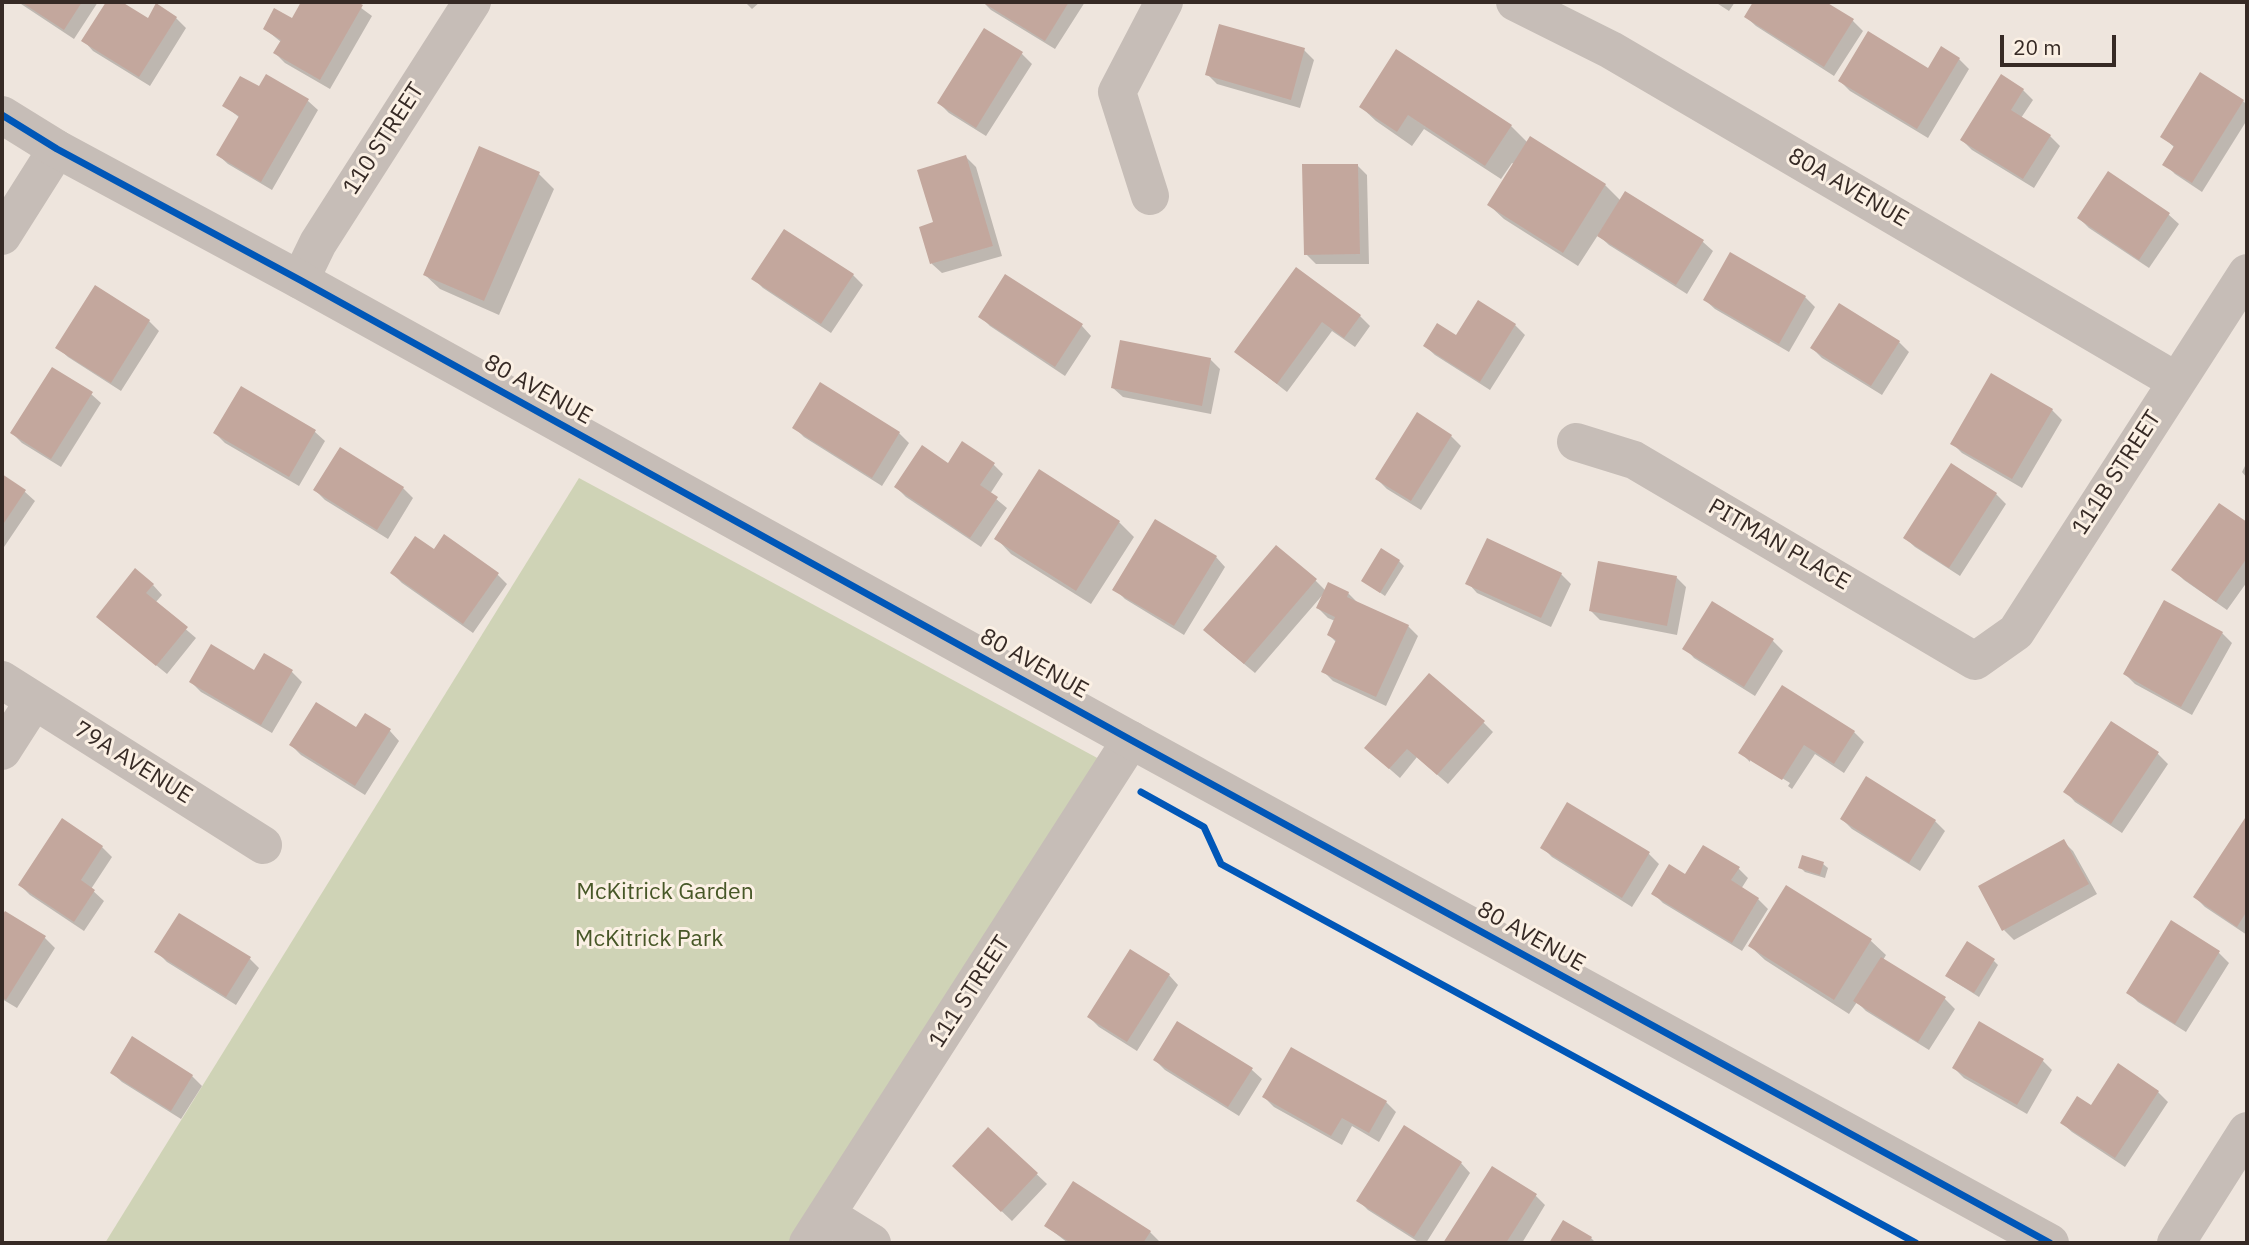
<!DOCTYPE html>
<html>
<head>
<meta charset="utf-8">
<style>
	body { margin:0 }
	#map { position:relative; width:2249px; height:1245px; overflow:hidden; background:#eee5dd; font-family:"IBM Plex Sans",sans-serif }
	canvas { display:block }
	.frame { position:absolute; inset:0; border:4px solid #362a25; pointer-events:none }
	.scale { position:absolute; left:2000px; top:35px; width:116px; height:32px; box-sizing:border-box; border:4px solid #362a25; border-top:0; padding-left:9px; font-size:21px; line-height:24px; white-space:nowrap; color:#362a25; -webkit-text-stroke:5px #fbf0e4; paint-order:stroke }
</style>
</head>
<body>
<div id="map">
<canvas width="2249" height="1245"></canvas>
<div class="frame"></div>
<div class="scale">20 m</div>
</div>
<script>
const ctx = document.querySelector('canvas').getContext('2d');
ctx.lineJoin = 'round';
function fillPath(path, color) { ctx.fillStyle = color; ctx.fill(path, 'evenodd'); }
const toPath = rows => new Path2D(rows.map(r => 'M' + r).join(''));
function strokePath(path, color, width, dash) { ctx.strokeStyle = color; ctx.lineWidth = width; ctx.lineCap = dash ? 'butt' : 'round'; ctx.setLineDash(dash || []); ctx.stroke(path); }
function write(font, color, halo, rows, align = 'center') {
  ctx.font = font + ' "IBM Plex Sans",sans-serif'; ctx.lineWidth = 6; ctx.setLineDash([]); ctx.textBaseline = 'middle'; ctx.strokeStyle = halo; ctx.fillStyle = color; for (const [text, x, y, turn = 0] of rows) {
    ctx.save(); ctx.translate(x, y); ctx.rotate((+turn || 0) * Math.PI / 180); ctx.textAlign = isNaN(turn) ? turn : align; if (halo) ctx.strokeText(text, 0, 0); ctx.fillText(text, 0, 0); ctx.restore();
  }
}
const green = toPath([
	[579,478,1101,760,823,1243,105,1243]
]);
const shadow = toPath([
	[18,2,98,2,74,39],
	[108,2,119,2,148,20,176,18,186,28,150,86,93,51,84,41],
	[303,2,353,2,372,16,330,89,285,63,275,53,281,42,265,29,293,20],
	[745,2,760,2,752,9],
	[983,2,1085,2,1055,49,991,10],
	[1715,2,1735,2,1729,11],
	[1755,2,1822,2,1853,21,1863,31,1834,76,1756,26,1746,17],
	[984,30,1022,54,1032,64,986,136,949,113,939,103],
	[1941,48,1959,59,1969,69,1928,138,1850,91,1840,81,1928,70],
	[1304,50,1314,60,1300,108,1217,84,1207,74],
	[267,76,308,101,318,110,272,190,228,164,218,155,240,118,225,106,259,89],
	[2023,90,2033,100,2021,118,2050,136,2060,146,2034,188,1972,150,1962,140],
	[2243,101,2247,105,2247,120,2202,192,2175,174,2165,164,2175,148,2162,136],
	[1361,107,1511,126,1528,143,1605,185,1621,201,1703,242,1713,251,1687,294,1609,245,1598,235,1578,266,1504,219,1489,205,1514,164,1512,163,1501,179,1424,129,1412,146,1376,121],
	[966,157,976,167,1002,256,942,273,932,264,935,223],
	[1357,165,1367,175,1369,264,1316,264,1306,254],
	[539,174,554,189,499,315,440,289,425,275],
	[2109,174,2169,215,2179,224,2149,268,2089,228,2079,218],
	[1296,270,1360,316,1370,326,1355,347,1332,331,1287,392,1236,352],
	[853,275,863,285,831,333,763,288,754,279],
	[1805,297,1815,307,1789,352,1715,309,1705,300],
	[980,316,1082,326,1091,336,1065,376,990,326],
	[149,321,159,331,121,391,68,357,58,348],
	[1515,325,1525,335,1490,390,1435,355,1425,346],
	[1899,342,1909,352,1882,395,1822,358,1812,348],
	[1210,359,1220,369,1211,414,1123,397,1113,388],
	[241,388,315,432,325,441,299,486,225,443,215,433],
	[91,394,101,403,61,467,22,443,12,433],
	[2052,410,2062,420,2022,488,1962,453,1952,443],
	[794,427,899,433,909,443,882,486,804,437],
	[1451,436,1461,446,1421,510,1387,489,1377,479],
	[2247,462,2247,478,2242,472],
	[993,464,1003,474,990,494,1007,508,981,547,906,497,896,487,948,465],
	[1951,465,1996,494,2006,504,1960,576,1915,547,1905,538],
	[2,476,25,492,35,501,2,550],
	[403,488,413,498,388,539,325,500,315,490],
	[2220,505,2247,525,2247,582,2227,610,2184,580,2174,570],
	[1119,522,1134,537,1091,604,1011,554,997,539],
	[435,551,497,574,507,584,473,633,402,583,392,573],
	[1216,557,1225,567,1184,635,1125,599,1115,589],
	[1399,561,1404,566,1385,596,1363,581],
	[1561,574,1571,584,1551,627,1477,593,1468,583],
	[1676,577,1686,587,1677,635,1600,620,1590,610],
	[1315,580,1326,591,1255,673,1215,640],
	[153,585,162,595,155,603,196,638,167,674,108,626],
	[1348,593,1359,604,1408,626,1418,636,1386,706,1333,681,1323,671,1337,643,1329,635,1335,621,1328,618,1318,608],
	[2165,602,2222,633,2232,643,2192,715,2135,684,2125,674],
	[1713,603,1773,641,1783,651,1755,696,1694,658,1685,648],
	[255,672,292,672,302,682,272,733,201,692,191,682],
	[1483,722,1493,732,1448,784,1417,757,1400,778,1376,757],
	[2111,723,2158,754,2168,764,2122,833,2075,802,2066,792],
	[356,730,390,731,399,741,365,795,301,755,291,745],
	[1854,732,1864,742,1844,773,1815,754,1792,789,1788,786,1790,783,1750,758,1750,762,1741,753],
	[1568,804,1649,854,1659,864,1632,907,1552,857,1542,847],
	[2247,818,2247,935,2205,907,2195,897],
	[1842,819,1935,821,1945,831,1920,871,1852,829],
	[2063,841,2073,851,2097,894,2014,940,2004,930],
	[102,847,112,857,91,889,104,901,84,931,30,895,20,885],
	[1823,864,1828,868,1825,878,1805,872,1800,867],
	[1738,868,1748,878,1741,889,1758,899,1768,909,1742,951,1663,903,1653,893,1686,876],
	[1786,888,1871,941,1886,955,1883,960,1945,999,1955,1009,1929,1050,1866,1011,1857,1002,1849,1014,1765,960,1750,946],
	[6,913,45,938,55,948,17,1008,2,999,2,919],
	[2171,923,2219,953,2229,963,2186,1032,2138,1002,2128,992],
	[157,952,250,959,259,968,236,1005,167,962],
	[1994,961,1998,965,1979,997,1952,980],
	[1169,975,1178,985,1137,1051,1099,1027,1089,1017],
	[1155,1060,1252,1070,1262,1079,1239,1116,1165,1070],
	[2042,1060,2052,1070,2027,1114,1964,1078,1954,1068],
	[112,1073,192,1076,202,1086,181,1119,122,1082],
	[2158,1092,2168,1102,2125,1167,2072,1132,2062,1123,2091,1107],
	[1264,1097,1386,1102,1396,1112,1379,1142,1352,1126,1342,1145,1274,1107],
	[989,1129,1047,1184,1012,1221,954,1166],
	[1461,1163,1470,1173,1426,1243,1420,1243,1368,1210,1358,1200],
	[1492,1168,1535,1195,1545,1205,1522,1243,1445,1243],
	[1563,1222,1591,1238,1596,1243,1551,1243],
	[1046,1226,1150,1232,1160,1242,1068,1243]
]);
const building = toPath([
	[21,2,82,2,64,30],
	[106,2,122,2,148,18,156,3,177,17,139,77,81,41],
	[301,2,357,2,363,5,320,80,273,53,281,40,263,29,274,8,292,18],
	[982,2,1069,2,1045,41],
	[1753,2,1826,2,1854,19,1824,67,1744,17],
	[1219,24,1305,48,1291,100,1205,75],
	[984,28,1023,52,976,128,937,103],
	[1868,31,1928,68,1941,46,1960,58,1917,129,1838,81],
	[1396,49,1512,125,1485,166,1408,115,1397,132,1359,107],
	[2200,72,2244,100,2192,183,2162,165,2174,146,2160,137],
	[266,74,309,99,261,182,216,155,239,116,222,106,240,76,259,86],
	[2001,74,2024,89,2011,110,2051,135,2023,179,1960,140],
	[1530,136,1606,184,1563,253,1487,205],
	[479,146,540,172,484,301,423,275],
	[966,155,993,246,930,264,919,227,933,222,917,170],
	[1302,164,1358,164,1360,254,1304,255],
	[2108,171,2170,213,2139,260,2077,218],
	[1625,191,1704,240,1676,285,1597,236],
	[784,229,854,274,821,324,751,279],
	[1730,252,1806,296,1779,344,1703,300],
	[1296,267,1361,315,1344,338,1322,322,1277,384,1234,352],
	[1005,274,1083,324,1055,367,978,317],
	[95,285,150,320,111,383,55,348],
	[1478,300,1516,324,1480,382,1423,346,1437,323,1456,335],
	[1839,303,1900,341,1871,386,1810,348],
	[1120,340,1211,358,1202,406,1111,388],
	[52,367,93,392,51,459,10,433],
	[1991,373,2053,409,2012,479,1950,444],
	[820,382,900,432,872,478,792,428],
	[241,386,316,430,289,477,213,433],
	[1417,412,1452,435,1411,501,1375,479],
	[962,441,995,463,980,485,998,497,970,538,894,487,922,445,948,463],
	[340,447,404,487,377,530,313,490],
	[1951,463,1997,493,1949,568,1903,538],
	[1039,469,1120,521,1076,591,994,539],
	[2,474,26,490,2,526],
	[2219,503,2247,522,2247,558,2216,602,2171,570],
	[1155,519,1217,556,1174,626,1112,590],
	[444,534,499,573,463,624,390,573,415,536,434,549],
	[1487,538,1562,573,1541,618,1465,584],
	[1276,545,1317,579,1244,664,1203,630],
	[1381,548,1400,560,1380,593,1361,581],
	[1598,561,1677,576,1667,626,1589,611],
	[135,568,154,584,146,593,188,627,156,666,96,617],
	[1328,582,1349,592,1347,597,1409,625,1376,697,1321,672,1336,640,1327,635,1335,617,1316,608],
	[2164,600,2223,632,2181,707,2123,674],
	[1712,601,1774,639,1744,687,1682,649],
	[211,644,254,670,264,653,293,670,261,725,189,682],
	[1429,673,1485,721,1437,775,1407,749,1389,769,1364,748],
	[1782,685,1855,731,1834,764,1804,745,1782,780,1738,753],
	[316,702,356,727,365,713,391,729,355,786,289,745],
	[2111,721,2159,752,2111,824,2063,792],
	[1866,776,1936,820,1909,863,1840,819],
	[1567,802,1650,852,1622,898,1540,848],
	[2247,815,2247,911,2237,927,2193,897],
	[62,818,103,846,81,880,95,890,74,922,18,885],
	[2064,839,2089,884,2002,931,1978,886],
	[1703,845,1740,867,1731,880,1759,898,1732,943,1651,894,1669,864,1685,874],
	[1802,855,1824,862,1820,875,1798,868],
	[1786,885,1872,939,1834,1000,1748,946],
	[5,911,46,936,6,1000,2,997,2,916],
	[179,913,251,957,226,997,154,952],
	[2171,920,2220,951,2175,1024,2126,993],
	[1967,941,1995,959,1974,993,1945,976],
	[1130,949,1170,974,1127,1042,1087,1017],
	[1881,957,1946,997,1918,1042,1853,1001],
	[1177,1021,1253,1068,1228,1107,1153,1060],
	[1979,1021,2044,1059,2017,1105,1952,1068],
	[132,1036,193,1075,171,1111,110,1073],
	[1291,1047,1387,1101,1369,1133,1342,1118,1331,1136,1262,1097],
	[2118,1063,2159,1091,2115,1158,2060,1123,2077,1096,2091,1105],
	[1404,1125,1462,1162,1414,1237,1356,1201],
	[988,1127,1038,1173,1001,1212,952,1166],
	[1492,1166,1537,1194,1506,1243,1443,1243],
	[1073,1181,1151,1231,1143,1243,1071,1243,1044,1226],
	[1563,1220,1592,1237,1588,1243,1549,1243]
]);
const minor = toPath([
	[1515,2,1611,50,2176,381],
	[1150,196,1117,92,1164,2],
	[2,236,57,149],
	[300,280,318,243,472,2],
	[1576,442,1634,460,1975,661,2016,632,2247,273],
	[2,680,263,845],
	[2,751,34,701],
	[827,1215,872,1243],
	[808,1243,1131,740]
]);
const tertiary = toPath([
	[2,115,57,149,300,280,1131,740,2050,1243],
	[2176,1243,2247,1131]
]);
const cycleway = toPath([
	[2,115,57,149,300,280,1131,740,2050,1243],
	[1141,792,1204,827,1221,864,1916,1243]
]);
const streetNames = [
	["110 STREET",384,139,-57],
	["80A AVENUE",1848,188,30],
	["80 AVENUE",538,390,29],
	["111B STREET",2117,473,-57],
	["PITMAN PLACE",1779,545,30],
	["80 AVENUE",1034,664,29],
	["79A AVENUE",133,763,32],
	["80 AVENUE",1531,937,29],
	["111 STREET",970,992,-57]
];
const parkNames = [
	["McKitrick Garden",665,892],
	["McKitrick Park",649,939]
];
fillPath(green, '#cfd3b6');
fillPath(shadow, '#0003');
fillPath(building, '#c3a79d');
strokePath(minor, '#c6bdb7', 38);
strokePath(tertiary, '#c6bdb7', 38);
strokePath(cycleway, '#0057b8', 7);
write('23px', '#362a25', '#fbf0e4', streetNames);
write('23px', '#475727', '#fbf0e4', parkNames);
</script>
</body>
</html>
